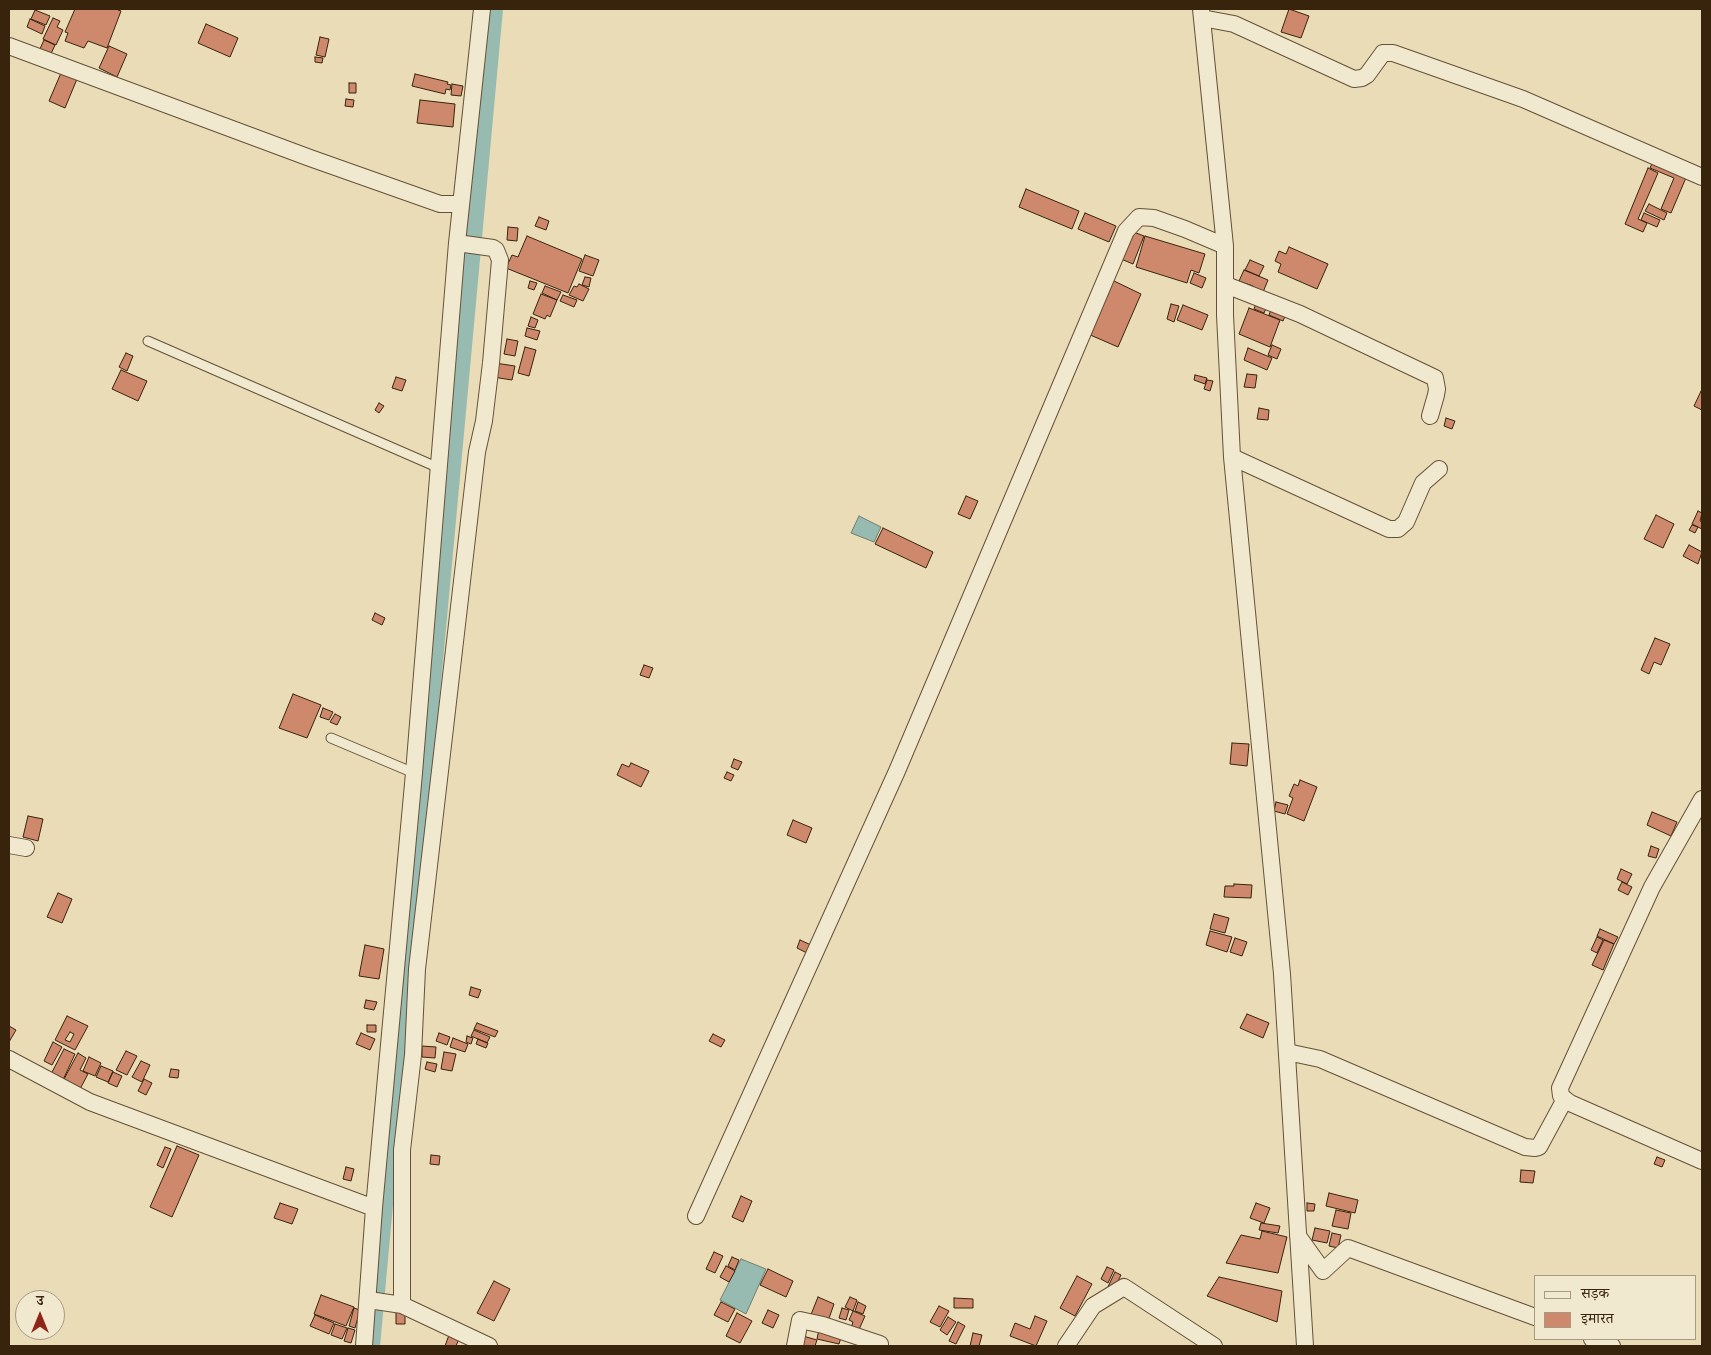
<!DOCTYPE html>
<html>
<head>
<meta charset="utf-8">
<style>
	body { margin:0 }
	#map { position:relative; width:1711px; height:1355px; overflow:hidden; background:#e9dcb6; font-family:Cardo,"Noto Serif Devanagari",serif }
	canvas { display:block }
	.frame { position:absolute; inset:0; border:10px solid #38230d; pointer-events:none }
	.legend { position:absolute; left:1534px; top:1275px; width:162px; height:65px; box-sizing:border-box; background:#f1e8d0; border:1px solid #a79982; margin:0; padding:6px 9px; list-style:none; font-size:15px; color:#38230d }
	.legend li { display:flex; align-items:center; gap:10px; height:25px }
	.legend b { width:25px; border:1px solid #a79982 }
	.north { position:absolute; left:15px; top:1290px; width:50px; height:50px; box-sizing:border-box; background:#f1e8d0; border:1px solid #a79982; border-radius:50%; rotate:0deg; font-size:14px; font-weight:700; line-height:20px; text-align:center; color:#38230d }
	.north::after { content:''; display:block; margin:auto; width:18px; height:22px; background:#8f2418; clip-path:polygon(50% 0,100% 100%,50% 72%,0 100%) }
</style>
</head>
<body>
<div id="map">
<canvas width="1711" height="1355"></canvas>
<div class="frame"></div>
<ul class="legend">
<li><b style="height:6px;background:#f1e8d0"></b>सड़क</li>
<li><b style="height:14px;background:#ce896c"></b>इमारत</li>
</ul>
<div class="north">उ</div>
</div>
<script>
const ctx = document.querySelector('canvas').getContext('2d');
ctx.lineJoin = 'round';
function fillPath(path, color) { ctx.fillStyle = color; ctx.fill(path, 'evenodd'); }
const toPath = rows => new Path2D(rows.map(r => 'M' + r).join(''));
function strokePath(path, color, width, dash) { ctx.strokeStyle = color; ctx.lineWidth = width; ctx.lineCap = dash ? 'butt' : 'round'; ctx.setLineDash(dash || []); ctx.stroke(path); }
const water = toPath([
	[859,516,881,527,874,542,851,533,859,516],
	[741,1259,766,1269,746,1314,720,1300,741,1259]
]);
const canal = toPath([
	[372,1346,495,9]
]);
const building = toPath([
	[75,9,119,9,118,10,121,11,107,48,88,41,84,48,65,41,68,33,65,32,75,9],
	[1289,9,1309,16,1301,38,1281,32,1289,9],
	[35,10,50,16,46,25,31,19,35,10],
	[53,18,60,21,57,27,63,30,56,45,43,39,53,18],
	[30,19,45,26,42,34,27,27,30,19],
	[206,24,238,38,230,57,198,43,206,24],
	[320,37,329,39,325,57,316,55,320,37],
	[44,40,55,45,50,56,39,51,44,40],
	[109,46,127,54,117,77,99,68,109,46],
	[315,57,323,58,322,63,315,62,315,57],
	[61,73,77,79,65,108,49,101,61,73],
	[415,74,448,82,447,84,451,85,450,90,446,89,445,94,412,86,415,74],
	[349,83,356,83,356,93,349,93,349,83],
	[452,84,463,86,461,96,451,95,452,84],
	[346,99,354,100,353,107,345,106,346,99],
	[420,100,455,104,453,127,417,123,420,100],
	[1654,159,1688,173,1671,213,1661,209,1674,178,1650,168,1654,159],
	[1648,168,1658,173,1638,219,1647,223,1643,232,1625,224,1648,168],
	[1026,189,1079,211,1072,229,1019,207,1026,189],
	[1649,204,1667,213,1664,220,1645,211,1649,204],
	[1085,213,1116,226,1109,242,1078,229,1085,213],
	[1644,213,1660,220,1657,227,1641,220,1644,213],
	[539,217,549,221,546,230,535,226,539,217],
	[508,227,518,228,517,241,507,240,508,227],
	[1131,231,1144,236,1133,264,1121,259,1131,231],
	[527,236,582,259,568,293,506,268,512,255,518,257,527,236],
	[1145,236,1205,254,1199,273,1191,270,1187,283,1136,267,1145,236],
	[1289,247,1328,264,1317,289,1278,272,1281,264,1275,261,1279,251,1286,254,1289,247],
	[585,255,599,260,593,276,579,271,585,255],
	[1250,260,1264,266,1259,276,1245,270,1250,260],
	[1244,270,1268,280,1261,297,1250,293,1253,286,1239,281,1244,270],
	[1194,273,1206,278,1202,288,1190,283,1194,273],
	[585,277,591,278,589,287,582,285,585,277],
	[1112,280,1141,294,1118,347,1088,334,1112,280],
	[530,281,537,283,534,290,528,288,530,281],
	[579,284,589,289,583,301,569,295,574,286,577,287,579,284],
	[545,286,561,292,557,300,542,293,545,286],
	[541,294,557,300,550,317,547,315,545,319,533,314,541,294],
	[563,295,577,300,574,307,560,301,563,295],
	[1258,298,1269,302,1264,313,1254,309,1258,298],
	[1171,304,1179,306,1174,322,1167,319,1171,304],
	[1273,304,1288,309,1283,321,1269,315,1273,304],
	[1183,305,1208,315,1202,330,1177,320,1183,305],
	[1249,308,1280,320,1270,347,1239,334,1249,308],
	[531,317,538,320,535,328,528,326,531,317],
	[527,328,540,331,537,340,525,336,527,328],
	[507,339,518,341,515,356,504,354,507,339],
	[1272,345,1281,349,1277,359,1268,355,1272,345],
	[525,347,536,350,529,376,518,373,525,347],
	[1248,348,1272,358,1267,370,1244,360,1248,348],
	[126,353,133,356,127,371,119,367,126,353],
	[495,363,515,366,512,380,493,377,495,363],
	[121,370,147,381,138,401,112,389,121,370],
	[1247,374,1257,375,1255,388,1244,387,1247,374],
	[1195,375,1207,378,1205,384,1194,380,1195,375],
	[396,377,406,380,402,391,392,388,396,377],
	[1207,380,1213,381,1210,391,1204,389,1207,380],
	[1702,389,1702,410,1694,406,1702,389],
	[379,403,384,406,379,413,375,410,379,403],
	[1259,408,1269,410,1268,420,1257,419,1259,408],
	[1446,418,1455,421,1452,429,1444,426,1446,418],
	[966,496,978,501,970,519,958,514,966,496],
	[1698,511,1702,513,1700,521,1702,522,1702,529,1692,524,1698,511],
	[1656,515,1674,524,1663,548,1644,539,1656,515],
	[1692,525,1698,527,1695,533,1689,530,1692,525],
	[883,528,933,552,926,568,875,544,883,528],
	[1689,545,1702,552,1698,564,1683,556,1689,545],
	[375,613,385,618,382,625,372,620,375,613],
	[1655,638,1670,644,1661,665,1654,662,1649,674,1641,670,1655,638],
	[644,665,653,668,649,678,640,675,644,665],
	[293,694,321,705,307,738,279,728,293,694],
	[323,708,333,712,329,720,320,717,323,708],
	[335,714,341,717,337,725,330,722,335,714],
	[1232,743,1249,744,1247,766,1230,764,1232,743],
	[734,759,742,762,738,770,731,767,734,759],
	[631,763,649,771,641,787,617,775,622,764,629,767,631,763],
	[727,772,734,775,731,781,724,778,727,772],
	[1300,780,1317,787,1304,821,1287,814,1293,798,1289,796,1294,784,1298,786,1300,780],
	[1276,802,1288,805,1285,814,1274,811,1276,802],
	[1652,812,1677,822,1671,836,1647,825,1652,812],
	[28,816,43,819,38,841,23,837,28,816],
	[793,820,812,828,806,843,787,835,793,820],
	[1651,846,1659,849,1656,858,1648,856,1651,846],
	[1621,869,1632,874,1627,884,1617,879,1621,869],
	[1622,882,1632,887,1628,895,1618,890,1622,882],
	[1234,884,1252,885,1251,898,1224,897,1225,886,1234,886,1234,884],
	[58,893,72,899,62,923,47,917,58,893],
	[1214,914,1229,918,1225,933,1210,929,1214,914],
	[1600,929,1618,937,1614,944,1597,936,1600,929],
	[1210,931,1232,937,1227,952,1206,945,1210,931],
	[1597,937,1603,940,1597,953,1591,950,1597,937],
	[1235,938,1247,942,1242,956,1230,952,1235,938],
	[800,940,811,945,807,953,797,948,800,940],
	[1604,940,1614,944,1603,970,1592,965,1604,940],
	[365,945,384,949,379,979,359,976,365,945],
	[471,987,481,990,478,998,469,995,471,987],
	[366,1000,377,1002,374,1010,364,1008,366,1000],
	[1247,1014,1269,1023,1263,1038,1240,1028,1247,1014],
	[67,1016,88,1026,75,1050,55,1040,67,1016],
	[70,1032,74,1034,70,1042,65,1040,70,1032],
	[477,1023,498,1031,495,1037,474,1029,477,1023],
	[367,1025,376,1025,376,1032,367,1032,367,1025],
	[9,1026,16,1030,9,1042,9,1026],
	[474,1030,490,1037,487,1043,471,1036,474,1030],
	[361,1033,375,1039,370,1050,356,1044,361,1033],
	[439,1033,450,1037,447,1045,436,1041,439,1033],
	[713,1034,725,1040,721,1047,709,1041,713,1034],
	[467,1036,473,1038,471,1044,466,1042,467,1036],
	[453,1038,468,1044,465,1052,450,1047,453,1038],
	[478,1039,488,1043,486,1048,476,1044,478,1039],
	[53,1042,62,1047,52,1065,44,1061,53,1042],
	[422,1046,436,1047,435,1058,422,1057,422,1046],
	[64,1049,75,1054,62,1082,50,1076,64,1049],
	[126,1051,137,1056,127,1075,116,1070,126,1051],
	[444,1052,456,1054,452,1071,441,1069,444,1052],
	[78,1053,86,1058,80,1070,88,1074,80,1089,63,1081,78,1053],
	[89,1057,101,1063,95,1076,83,1071,89,1057],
	[141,1061,150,1065,142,1082,132,1077,141,1061],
	[427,1062,437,1064,435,1072,425,1069,427,1062],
	[101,1066,113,1071,108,1082,96,1077,101,1066],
	[171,1069,179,1070,178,1078,169,1077,171,1069],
	[113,1072,122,1076,117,1087,108,1083,113,1072],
	[144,1079,152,1083,146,1095,138,1091,144,1079],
	[177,1146,199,1155,172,1217,150,1207,177,1146],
	[165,1147,171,1149,163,1168,157,1165,165,1147],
	[431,1155,440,1156,439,1165,430,1164,431,1155],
	[1657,1157,1665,1160,1662,1167,1654,1164,1657,1157],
	[346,1167,354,1169,351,1181,343,1179,346,1167],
	[1521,1170,1535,1171,1533,1183,1520,1182,1521,1170],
	[1329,1193,1358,1200,1355,1213,1326,1206,1329,1193],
	[741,1196,752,1201,743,1222,732,1217,741,1196],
	[280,1203,298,1209,292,1224,274,1218,280,1203],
	[1256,1203,1270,1208,1264,1223,1250,1218,1256,1203],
	[1307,1203,1315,1204,1314,1211,1307,1211,1307,1203],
	[1336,1210,1351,1213,1348,1229,1332,1226,1336,1210],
	[1261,1223,1280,1226,1278,1233,1259,1230,1261,1223],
	[1315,1228,1330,1231,1327,1243,1312,1240,1315,1228],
	[1262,1231,1287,1237,1278,1273,1226,1263,1241,1235,1260,1239,1262,1231],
	[1332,1233,1341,1235,1338,1248,1329,1246,1332,1233],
	[714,1252,723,1256,715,1273,706,1269,714,1252],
	[732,1257,739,1260,735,1270,728,1266,732,1257],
	[726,1266,735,1271,729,1282,720,1277,726,1266],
	[1107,1267,1114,1270,1108,1283,1101,1279,1107,1267],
	[768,1269,793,1281,786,1297,760,1285,768,1269],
	[1115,1272,1121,1275,1112,1293,1106,1291,1115,1272],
	[1077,1276,1092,1284,1075,1316,1060,1308,1077,1276],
	[1219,1277,1282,1291,1277,1322,1207,1296,1219,1277],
	[494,1281,510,1289,494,1321,477,1313,494,1281],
	[321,1295,354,1307,346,1326,314,1314,321,1295],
	[818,1297,834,1304,827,1324,810,1317,818,1297],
	[850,1297,857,1300,853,1311,845,1307,850,1297],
	[954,1298,973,1299,973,1308,954,1308,954,1298],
	[721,1302,735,1309,728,1322,714,1315,721,1302],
	[858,1302,866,1306,863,1314,855,1311,858,1302],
	[939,1306,949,1311,940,1327,930,1322,939,1306],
	[354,1308,360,1310,355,1328,349,1326,354,1308],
	[842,1308,849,1310,846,1320,839,1318,842,1308],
	[396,1310,405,1311,405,1324,396,1324,396,1310],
	[768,1310,779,1315,773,1328,762,1323,768,1310],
	[853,1311,865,1316,857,1334,850,1331,853,1322,849,1320,853,1311],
	[737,1313,752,1321,740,1343,726,1336,737,1313],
	[315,1315,334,1323,329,1334,310,1326,315,1315],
	[1035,1316,1047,1321,1036,1346,1010,1336,1015,1323,1030,1329,1035,1316],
	[948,1317,956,1322,947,1335,940,1330,948,1317],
	[958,1322,965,1326,956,1344,949,1341,958,1322],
	[335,1324,347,1328,342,1339,331,1335,335,1324],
	[348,1328,355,1330,351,1343,344,1341,348,1328],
	[819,1329,842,1334,839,1344,817,1339,819,1329],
	[973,1333,982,1335,979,1346,970,1346,973,1333],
	[449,1335,459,1339,456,1346,445,1346,449,1335],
	[803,1336,817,1340,815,1346,800,1346,803,1336]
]);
const service = toPath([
	[148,341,439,468],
	[331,738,414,773]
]);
const minor = toPath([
	[1201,9,1225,246,1225,315,1232,457,1282,974,1305,1346],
	[1202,18,1234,24,1354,79,1362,78,1367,75,1383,53,1393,53,1523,99,1702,177],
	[9,46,310,158,440,204,461,204],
	[1226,285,1300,314,1435,378,1437,389,1436,395,1430,416],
	[1232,457,1389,529,1398,529,1406,522,1423,483,1439,469],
	[1702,799,1652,887,1560,1088,1561,1096,1570,1103,1702,1161],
	[9,845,26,848],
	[1287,1052,1320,1059,1525,1147,1535,1148,1539,1147,1565,1099],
	[9,1059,90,1102,374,1208],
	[696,1216,897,771,1126,231,1139,217,1154,218,1185,229,1225,246],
	[1298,1236,1323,1271,1348,1248,1535,1317],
	[369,1300,402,1305,489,1346],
	[402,1305,402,1150,413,1055,417,969,477,452,484,421,491,363,500,260,496,250,493,248,457,243],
	[1592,1339,1612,1346],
	[364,1346,374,1208,414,773,457,243,482,9],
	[795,1346,800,1320,823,1325,880,1344],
	[1066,1346,1093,1306,1124,1287,1214,1346]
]);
fillPath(water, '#97bbb1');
strokePath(water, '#717e6f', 1);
strokePath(canal, '#97bbb1', 16);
fillPath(building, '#ce896c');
strokePath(building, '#38230d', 1);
strokePath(service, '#645137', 11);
strokePath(minor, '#645137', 18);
strokePath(service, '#f1e8d0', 9);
strokePath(minor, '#f1e8d0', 16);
</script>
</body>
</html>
